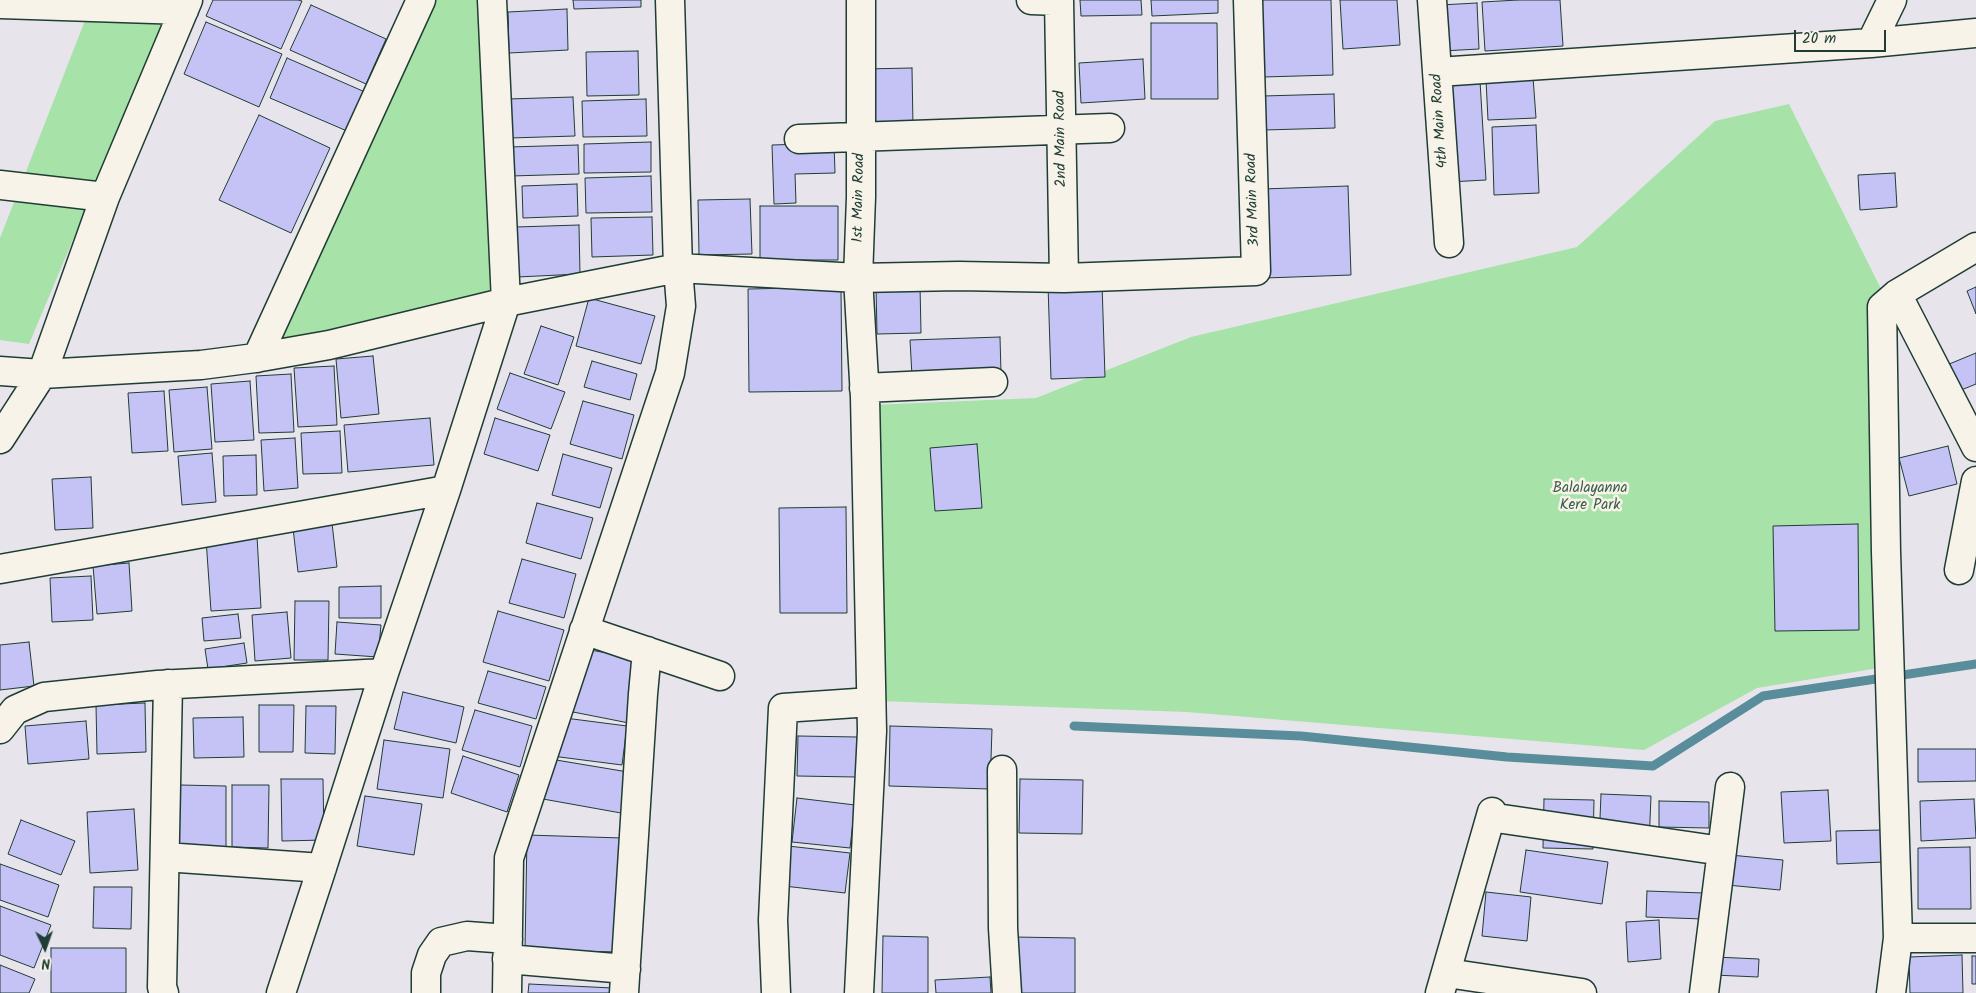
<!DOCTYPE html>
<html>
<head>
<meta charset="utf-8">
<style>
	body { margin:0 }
	#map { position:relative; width:1976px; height:993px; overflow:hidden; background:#e8e4ec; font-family:Kalam,sans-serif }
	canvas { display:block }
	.north { position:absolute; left:20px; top:923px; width:50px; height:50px; -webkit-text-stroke:4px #f7f3e8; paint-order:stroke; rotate:177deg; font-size:14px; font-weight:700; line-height:20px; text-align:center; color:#1f3d34 }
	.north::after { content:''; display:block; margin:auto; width:18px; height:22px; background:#1f3d34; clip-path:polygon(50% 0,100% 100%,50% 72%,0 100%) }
	.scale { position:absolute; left:1794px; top:30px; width:92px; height:22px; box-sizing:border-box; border:2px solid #1f3d34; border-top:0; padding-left:6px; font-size:15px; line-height:18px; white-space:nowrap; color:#1f3d34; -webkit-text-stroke:4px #f7f3e8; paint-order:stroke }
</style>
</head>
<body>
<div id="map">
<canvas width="1976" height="993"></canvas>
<div class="north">N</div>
<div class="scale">20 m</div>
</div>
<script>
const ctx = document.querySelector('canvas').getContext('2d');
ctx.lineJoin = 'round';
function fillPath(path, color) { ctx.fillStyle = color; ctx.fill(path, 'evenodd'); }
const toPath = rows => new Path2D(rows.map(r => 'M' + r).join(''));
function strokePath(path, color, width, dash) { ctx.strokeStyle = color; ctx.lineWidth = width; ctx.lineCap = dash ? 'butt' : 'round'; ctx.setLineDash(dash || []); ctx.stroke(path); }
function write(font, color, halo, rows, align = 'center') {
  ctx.font = font + ' Kalam,sans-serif'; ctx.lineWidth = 5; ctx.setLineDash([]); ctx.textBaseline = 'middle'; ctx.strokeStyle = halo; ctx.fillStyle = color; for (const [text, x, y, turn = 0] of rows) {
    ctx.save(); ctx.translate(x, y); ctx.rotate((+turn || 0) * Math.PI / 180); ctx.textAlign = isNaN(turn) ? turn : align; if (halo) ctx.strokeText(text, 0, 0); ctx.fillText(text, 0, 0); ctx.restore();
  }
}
const green = toPath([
	[93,0,174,0,29,344,0,340,0,238],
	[431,0,483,0,495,293,275,344],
	[1789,104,1891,309,1885,667,1757,688,1644,750,1187,712,878,701,873,405,1036,398,1191,337,1577,247,1715,121]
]);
const stream = toPath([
	[1074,726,1301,736,1507,757,1653,766,1763,696,1976,664]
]);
const building = toPath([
	[213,0,298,0,302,1,281,49,206,16,213,0],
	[573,0,641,0,641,7,574,9,573,0],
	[1080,0,1141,0,1142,15,1081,16,1080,0],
	[1151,0,1218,0,1218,13,1152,16,1151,0],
	[1261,0,1331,0,1333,75,1263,77,1261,0],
	[1340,0,1397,0,1400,45,1343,49,1340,0],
	[1518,0,1560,0,1563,46,1485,51,1482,2,1518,0],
	[1477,3,1479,49,1442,51,1440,5,1477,3],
	[311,5,386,39,366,84,290,50,311,5],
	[567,9,568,50,509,53,508,12,567,9],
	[206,22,282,54,259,107,184,74,206,22],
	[1151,23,1217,23,1218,99,1151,99,1151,23],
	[638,51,639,95,587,96,586,52,638,51],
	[287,58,365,92,347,131,270,98,287,58],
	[1143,59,1145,99,1081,103,1079,63,1143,59],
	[912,68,913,126,865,128,864,69,912,68],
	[1533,77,1536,118,1488,120,1486,80,1533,77],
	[1480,81,1486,180,1449,182,1444,82,1480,81],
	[1334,94,1335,128,1264,130,1263,96,1334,94],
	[573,97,575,136,510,138,508,99,573,97],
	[646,99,647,136,583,137,582,101,646,99],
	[259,115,330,148,291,233,219,200,259,115],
	[1536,125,1539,193,1494,195,1492,127,1536,125],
	[651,142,651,172,584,173,584,144,651,142],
	[834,143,835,173,795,174,796,203,774,204,772,145,834,143],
	[578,145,579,174,511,176,509,147,578,145],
	[1895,173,1897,207,1860,210,1858,175,1895,173],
	[651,176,652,212,586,213,585,178,651,176],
	[577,184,578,216,523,218,522,186,577,184],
	[1348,186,1351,275,1265,278,1262,189,1348,186],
	[750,199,752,254,699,255,698,200,750,199],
	[760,206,838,206,838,260,760,260,760,206],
	[652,217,653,255,592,257,591,218,652,217],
	[579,225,580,274,517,277,516,227,579,225],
	[1102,283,1105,377,1051,379,1048,285,1102,283],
	[920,285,921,333,877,334,876,286,920,285],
	[841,287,842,391,749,392,748,289,841,287],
	[1976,287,1976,314,1967,291,1976,287],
	[589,298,655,316,641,364,576,346,589,298],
	[541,326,574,337,558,385,524,374,541,326],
	[1000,337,1001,373,912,376,910,340,1000,337],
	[1976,353,1976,384,1954,393,1942,367,1976,353],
	[373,356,379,414,341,418,336,359,373,356],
	[592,361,637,374,630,400,584,387,592,361],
	[334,366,337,425,298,427,294,368,334,366],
	[510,373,565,392,551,429,497,409,510,373],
	[291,374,294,432,259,433,256,376,291,374],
	[250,381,254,440,215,442,211,384,250,381],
	[207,387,212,449,174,452,169,390,207,387],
	[164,391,168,451,132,453,128,393,164,391],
	[583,401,634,415,622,459,570,444,583,401],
	[430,418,434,465,348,472,344,425,430,418],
	[495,418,550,435,538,471,484,454,495,418],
	[340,431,342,473,303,474,301,433,340,431],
	[295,438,298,488,264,491,261,440,295,438],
	[977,444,982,508,935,511,930,448,977,444],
	[1948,446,1957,484,1909,496,1899,458,1948,446],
	[212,453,216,502,182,505,178,456,212,453],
	[563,454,612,468,600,508,552,495,563,454],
	[256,455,257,495,224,496,223,456,256,455],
	[91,477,93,528,55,530,52,479,91,477],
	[537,503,593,518,581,559,526,543,537,503],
	[846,507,847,613,780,613,779,508,846,507],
	[332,523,337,567,298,572,293,528,332,523],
	[1858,524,1859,630,1775,631,1773,526,1858,524],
	[257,536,261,608,211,611,206,539,257,536],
	[522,559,576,574,564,618,509,603,522,559],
	[129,563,132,611,97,614,93,566,129,563],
	[91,576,93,620,52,622,50,578,91,576],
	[381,586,381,618,339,618,339,587,381,586],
	[295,601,329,601,328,660,294,660,295,601],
	[498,611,564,630,549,681,483,662,498,611],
	[287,612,291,658,255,661,252,615,287,612],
	[238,614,241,638,204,641,202,618,238,614],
	[337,622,381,625,378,657,335,654,337,622],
	[29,642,34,686,0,690,0,645,29,642],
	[244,643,247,663,208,669,205,649,244,643],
	[579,648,641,659,629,723,568,711,579,648],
	[488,671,546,687,536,719,478,703,488,671],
	[403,692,464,707,456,743,394,729,403,692],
	[145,703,146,752,97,754,96,705,145,703],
	[259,705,294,705,293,752,259,752,259,705],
	[306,706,336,706,335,754,305,753,306,706],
	[475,710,532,726,520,767,462,750,475,710],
	[243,717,244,757,194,758,193,718,243,717],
	[557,717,627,726,622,765,552,756,557,717],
	[86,721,89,759,28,764,25,726,86,721],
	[890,726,992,729,990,789,889,786,890,726],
	[798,736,857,737,856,777,797,776,798,736],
	[384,740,450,749,443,798,377,789,384,740],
	[1918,749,1976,749,1976,781,1918,782,1918,749],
	[463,756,519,775,507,812,451,793,463,756],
	[550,759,628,772,621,813,543,799,550,759],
	[281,779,323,779,324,840,282,841,281,779],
	[1020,779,1083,780,1082,834,1019,833,1020,779],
	[180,785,226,786,226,847,179,847,180,785],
	[232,785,269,785,268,848,232,847,232,785],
	[1828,790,1831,841,1784,843,1781,792,1828,790],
	[1601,794,1651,796,1649,845,1599,843,1601,794],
	[365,796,422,804,414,855,357,846,365,796],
	[797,798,855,805,850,848,792,842,797,798],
	[1544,799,1594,800,1593,849,1543,848,1544,799],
	[1974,799,1976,838,1921,841,1920,801,1974,799],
	[1659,801,1709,802,1709,828,1659,827,1659,801],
	[134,809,138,870,90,873,87,812,134,809],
	[21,820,75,841,61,875,8,854,21,820],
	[1883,830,1884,862,1837,864,1836,831,1883,830],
	[527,835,622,838,620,952,525,950,527,835],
	[788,846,850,853,845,893,784,886,788,846],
	[1970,847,1971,909,1918,909,1918,848,1970,847],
	[1526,850,1608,862,1602,904,1520,892,1526,850],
	[1730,855,1783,860,1780,890,1727,885,1730,855],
	[0,864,59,885,48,917,0,900,0,864],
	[94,887,132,887,131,929,93,928,94,887],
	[1647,891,1704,893,1703,919,1646,917,1647,891],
	[1486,892,1531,897,1527,941,1482,936,1486,892],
	[0,906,51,925,34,968,0,955,0,906],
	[1659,920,1661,959,1628,962,1626,922,1659,920],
	[883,936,928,937,928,993,882,993,883,936],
	[1014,937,1075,938,1075,993,1013,993,1014,937],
	[51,948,126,948,126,993,51,993,51,948],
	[1962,955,1963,993,1910,993,1909,957,1962,955],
	[1972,956,1976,956,1976,984,1972,984,1972,956],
	[1715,957,1759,959,1758,977,1714,975,1715,957],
	[0,965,35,979,29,993,0,993,0,965],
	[990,977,991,993,936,993,935,980,990,977],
	[529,984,613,988,613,993,528,993,529,984]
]);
const street = toPath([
	[1031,0,1059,1],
	[1059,0,1064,278],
	[1432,0,1449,243],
	[1892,0,1871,43,1976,33],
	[0,4,184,10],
	[1438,72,1871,43],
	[799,139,1110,128],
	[0,185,105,197],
	[1897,294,1976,447],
	[257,358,421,0],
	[0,371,42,374,201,365,255,358,329,345,506,302,678,268,858,278,959,276,1064,278,1256,271,1248,0],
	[864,388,993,382],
	[0,439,42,374,105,197,188,0],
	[0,569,446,490,506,302,492,0],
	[1959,570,1976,481],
	[584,630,720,676],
	[0,729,15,710,44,697,158,685,384,673],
	[1002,770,1003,928,1007,993],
	[1503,819,1722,851],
	[165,857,322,868],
	[1898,938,1976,938],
	[507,959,626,969],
	[1447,973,1582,993],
	[164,993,162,987,168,684],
	[281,993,320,874,384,673,446,490],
	[426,993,426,973,432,955,441,942,467,936,508,939],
	[507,993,509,858,670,373,681,306,678,268,670,0],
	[624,993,643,694,647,651],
	[776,993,773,920,783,708,871,702],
	[859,993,872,731,865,397,858,278,861,197,861,0],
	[1440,993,1492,812],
	[1704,993,1730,787],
	[1891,993,1898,938,1886,552,1882,307,1897,294,1976,247]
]);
const streetNames = [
	["4th Main Road",1441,121,-94],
	["2nd Main Road",1062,139,-91],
	["1st Main Road",860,198,-89],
	["3rd Main Road",1254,200,-92]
];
const parkNames = [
	["Balalayanna",1590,489],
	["Kere Park",1590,506]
];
fillPath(green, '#a7e2a8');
strokePath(stream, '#598d9b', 9);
fillPath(building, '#c5c2f5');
strokePath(building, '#1f3d34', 1);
strokePath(street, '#1f3d34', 31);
strokePath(street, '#f7f3e8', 28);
write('15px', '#1f3d34', '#f7f3e8', streetNames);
write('15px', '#3a5e4b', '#f7f3e8', parkNames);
</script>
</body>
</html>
